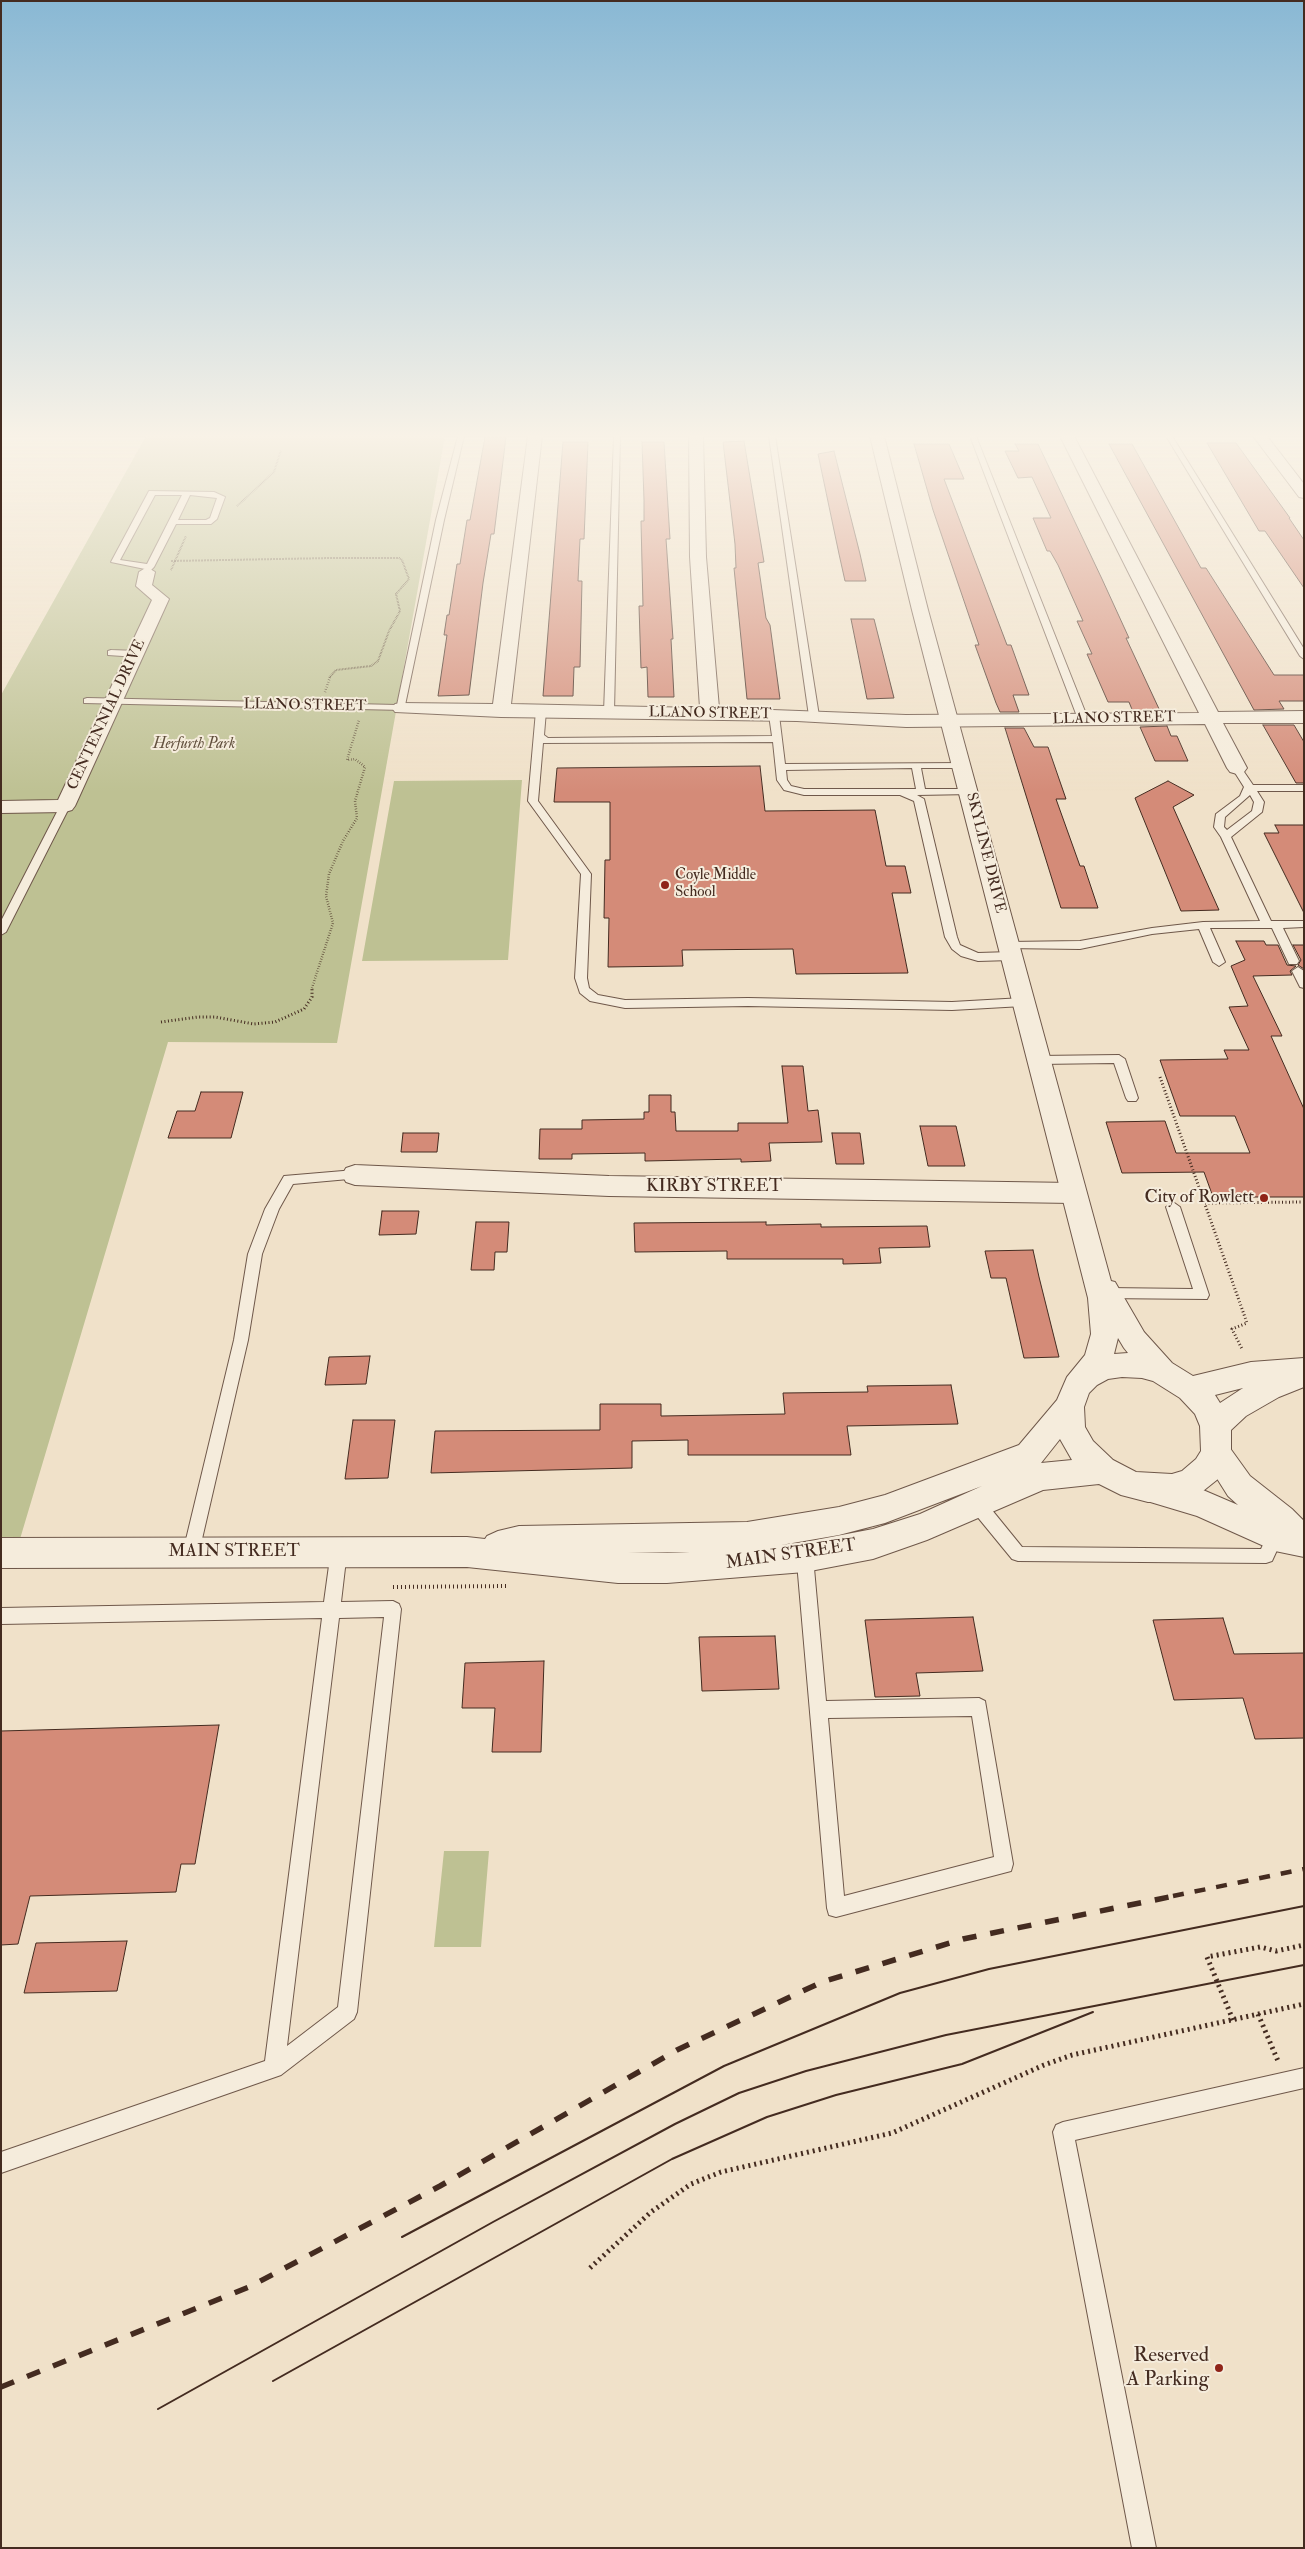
<!DOCTYPE html>
<html>
<head>
<meta charset="utf-8">
<style>
	body { margin:0 }
	#map { position:relative; width:1305px; height:2549px; overflow:hidden; background:#f0e1c9; font-family:"IM FELL Double Pica",serif }
	canvas { display:block }
	.frame { position:absolute; inset:0; border:2px solid #442b20; pointer-events:none }
</style>
</head>
<body>
<div id="map">
<canvas width="1305" height="2549"></canvas>
<div class="frame"></div>
</div>
<script>
const ctx = document.querySelector('canvas').getContext('2d');
ctx.lineJoin = 'round';
function fillPath(path, color) { ctx.fillStyle = color; ctx.fill(path, 'evenodd'); }
const toPath = rows => new Path2D(rows.map(r => 'M' + r).join(''));
function strokePath(path, color, width, dash) { ctx.strokeStyle = color; ctx.lineWidth = width; ctx.lineCap = dash ? 'butt' : 'round'; ctx.setLineDash(dash || []); ctx.stroke(path); }
function write(font, color, halo, rows, align = 'center') {
  ctx.font = font + ' "IM FELL Double Pica",serif'; ctx.lineWidth = 4; ctx.setLineDash([]); ctx.textBaseline = 'middle'; ctx.strokeStyle = halo; ctx.fillStyle = color; for (const [text, x, y, turn = 0] of rows) {
    ctx.save(); ctx.translate(x, y); ctx.rotate((+turn || 0) * Math.PI / 180); ctx.textAlign = isNaN(turn) ? turn : align; if (halo) ctx.strokeText(text, 0, 0); ctx.fillText(text, 0, 0); ctx.restore();
  }
}
const green = toPath([
	[146,436,445,436,337,1043,168,1042,20,1539,1,1540,1,695],
	[522,780,508,960,362,961,394,781],
	[444,1851,489,1851,481,1947,434,1947]
]);
const building = toPath([
	[485,437,506,437,494,534,491,534,483,583,469,695,438,696,447,635,444,635,447,615,449,615,457,564,460,564,467,520,470,520,485,437],
	[744,441,764,562,758,563,766,618,770,625,780,699,747,699,734,568,736,568,735,544,723,442,744,441],
	[563,442,588,442,584,539,580,539,578,581,582,581,580,667,574,667,573,696,543,696,563,442],
	[642,442,664,442,670,539,666,539,673,639,671,639,674,697,648,697,647,667,641,668,639,606,643,606,641,521,644,521,644,500,642,442],
	[1207,443,1236,443,1290,518,1289,518,1304,540,1304,588,1265,531,1259,531,1207,443],
	[914,444,949,444,964,479,944,479,1007,645,1011,645,1029,695,1013,695,1019,712,1000,712,996,703,975,645,979,645,933,510,914,444],
	[1015,444,1038,444,1102,579,1129,638,1126,638,1160,711,1133,712,1129,702,1108,702,1087,654,1092,654,1077,621,1083,621,1058,565,1050,551,1047,551,1033,518,1051,518,1032,477,1018,478,1005,451,1019,451,1015,444],
	[1109,444,1132,444,1201,568,1206,568,1274,675,1304,675,1304,701,1279,701,1284,709,1254,710,1109,444],
	[834,451,860,554,866,581,845,581,839,554,818,454,834,451],
	[851,619,874,619,894,698,867,699,851,619],
	[1263,725,1294,725,1304,742,1304,783,1296,783,1263,725],
	[1167,726,1171,736,1177,736,1188,761,1155,761,1140,727,1167,726],
	[1005,728,1024,728,1034,747,1048,747,1066,799,1056,799,1080,866,1084,866,1098,908,1061,908,1005,728],
	[760,766,765,811,875,810,886,866,905,866,911,893,892,893,908,973,796,974,793,949,682,950,683,966,608,967,609,918,604,918,605,860,610,860,610,802,554,802,557,768,760,766],
	[1168,781,1194,795,1173,807,1219,910,1181,911,1135,798,1168,781],
	[1275,825,1304,825,1304,913,1264,833,1279,833,1275,825],
	[1236,941,1264,941,1266,945,1278,945,1287,965,1296,966,1290,971,1292,975,1253,976,1282,1036,1271,1036,1304,1109,1304,1197,1213,1197,1204,1172,1122,1173,1106,1122,1165,1121,1176,1153,1250,1153,1235,1116,1180,1116,1160,1060,1228,1059,1224,1050,1249,1050,1229,1007,1248,1006,1231,966,1245,960,1236,941],
	[1293,945,1304,945,1304,969,1298,965,1301,960,1293,945],
	[782,1066,803,1066,808,1111,818,1110,822,1142,769,1143,771,1161,741,1162,741,1159,645,1161,645,1153,572,1154,572,1159,539,1159,540,1129,582,1129,582,1120,644,1119,644,1112,649,1112,649,1095,671,1095,671,1112,675,1112,676,1131,738,1131,738,1123,788,1123,782,1066],
	[201,1092,243,1092,231,1138,168,1138,177,1111,195,1111,201,1092],
	[920,1126,956,1126,965,1166,928,1166,920,1126],
	[403,1133,439,1133,437,1152,401,1152,403,1133],
	[832,1133,860,1133,864,1164,836,1164,832,1133],
	[382,1211,419,1211,416,1234,379,1235,382,1211],
	[476,1222,509,1222,507,1252,495,1252,494,1270,471,1270,476,1222],
	[766,1222,766,1225,821,1224,821,1227,927,1226,930,1247,879,1248,881,1263,843,1264,843,1259,727,1259,727,1251,635,1252,634,1223,766,1222],
	[1033,1250,1039,1277,1059,1357,1024,1358,1006,1278,991,1278,985,1251,1033,1250],
	[370,1356,366,1384,325,1385,329,1357,370,1356],
	[951,1385,958,1424,847,1426,851,1455,688,1455,688,1440,632,1441,632,1468,431,1473,435,1431,600,1430,600,1404,661,1404,661,1416,785,1414,783,1393,868,1392,867,1386,951,1385],
	[353,1420,395,1420,388,1478,345,1479,353,1420],
	[973,1617,983,1671,916,1673,920,1696,875,1697,865,1620,973,1617],
	[1223,1618,1234,1654,1304,1653,1304,1738,1255,1739,1243,1698,1174,1700,1153,1620,1223,1618],
	[775,1636,779,1689,702,1691,699,1637,775,1636],
	[544,1661,541,1752,492,1752,495,1708,462,1708,465,1663,544,1661],
	[219,1725,195,1864,181,1864,176,1892,30,1896,18,1944,1,1945,1,1731,219,1725],
	[127,1941,117,1991,24,1993,36,1943,127,1941]
]);
const pathFar4 = toPath([
	[237,506,274,472,281,450],
	[171,561,331,558,399,558,402,560,409,579,396,594,400,611,389,631,378,661,371,666,336,670,329,678],
	[171,570,186,536]
]);
const pathFar3 = toPath([
	[325,692,330,677],
	[312,988,333,923,326,896,329,874,343,841,357,818,355,801,365,767,355,759,347,760,359,720]
]);
const pathFar2 = toPath([
	[161,1022,198,1017,215,1017,254,1024,275,1022,304,1009,312,997,312,987],
	[1160,1077,1247,1323,1232,1329,1242,1349],
	[1205,1203,1304,1202]
]);
const pathFar1 = toPath([
	[393,1587,509,1586]
]);
const path = toPath([
	[1258,2014,1278,2061],
	[1233,2020,1207,1957,1260,1947,1276,1951,1304,1945],
	[590,2268,651,2212,691,2184,721,2172,892,2133,1044,2065,1072,2055,1304,2004]
]);
const service = toPath([
	[458,436,464,436,444,520,404,710,84,703,84,699,87,698,397,705,436,520,458,436],
	[614,436,620,436,614,712,609,715,604,712,614,436],
	[769,436,775,436,819,716,814,719,809,716,769,436],
	[970,436,976,436,1088,719,1086,721,1078,719,970,436],
	[1166,436,1172,436,1304,649,1304,659,1300,656,1166,436],
	[149,491,214,492,225,497,217,519,211,524,176,524,154,567,147,574,143,572,145,569,111,562,149,491],
	[155,495,182,495,147,564,120,560,155,495],
	[190,495,217,498,210,518,206,520,178,520,190,495],
	[111,650,137,651,141,654,137,657,108,655,108,651,111,650],
	[541,708,546,711,544,735,548,738,772,736,769,715,774,712,779,715,785,764,965,763,967,765,962,768,921,768,925,789,969,789,974,792,972,794,917,795,924,799,957,937,960,945,978,953,1011,952,1017,956,1011,960,978,961,961,956,952,949,945,937,914,801,900,795,804,795,784,790,777,780,773,742,543,743,538,801,591,874,587,978,589,988,598,995,625,1000,748,998,952,1002,1023,998,1029,1002,1023,1006,952,1010,748,1006,625,1008,590,1001,580,993,575,978,581,874,528,801,536,711,541,708],
	[912,768,916,789,804,789,791,786,787,780,786,770,912,768],
	[1234,766,1240,766,1253,785,1304,785,1304,791,1257,791,1264,802,1262,812,1231,837,1271,921,1304,921,1304,927,1283,928,1299,961,1297,964,1289,964,1272,928,1210,928,1225,962,1219,966,1213,962,1199,929,1152,934,1080,949,1005,948,1003,946,1009,942,1080,941,1152,928,1203,922,1260,921,1221,837,1214,827,1216,814,1240,796,1244,787,1232,768,1234,766],
	[1250,795,1254,802,1252,811,1227,830,1224,827,1225,817,1250,795],
	[65,803,70,806,6,932,1,935,1,921,60,806,65,803],
	[1298,967,1304,971,1304,988,1300,987,1292,971,1298,967],
	[1119,1055,1125,1059,1138,1098,1136,1101,1128,1101,1126,1098,1114,1063,1038,1064,1032,1060,1038,1056,1119,1055],
	[355,1170,360,1172,361,1175,360,1178,293,1184,279,1209,262,1254,248,1340,199,1552,197,1557,191,1559,185,1557,183,1552,234,1340,248,1254,265,1209,284,1176,355,1170],
	[1173,1202,1180,1207,1209,1295,1207,1299,1101,1298,1099,1294,1101,1290,1106,1288,1193,1289,1166,1207,1173,1202],
	[977,1497,983,1499,1022,1547,1261,1549,1269,1532,1275,1530,1281,1532,1283,1537,1272,1561,1266,1563,1018,1561,1012,1559,971,1509,969,1504,971,1499,977,1497],
	[339,1544,345,1546,347,1551,341,1602,393,1601,399,1604,401,1609,357,2012,354,2019,281,2075,1,2173,1,2152,265,2061,322,1618,1,1624,1,1608,324,1602,331,1551,333,1546,339,1544],
	[384,1617,338,2007,287,2046,339,1618,384,1617],
	[805,1550,811,1552,813,1557,826,1701,979,1698,985,1701,1013,1864,1011,1871,836,1917,829,1915,827,1908,798,1574,797,1557,799,1552,805,1550],
	[972,1716,994,1857,844,1896,828,1718,972,1716],
	[1304,2068,1304,2088,1075,2140,1156,2548,1132,2548,1053,2132,1056,2125,1063,2122,1304,2068]
]);
const minor = toPath([
	[528,436,542,436,511,704,700,708,690,557,689,436,703,436,706,557,719,708,906,715,1199,713,1060,436,1074,436,1218,712,1304,711,1304,723,1223,723,1247,768,1244,772,1237,774,1230,772,1227,768,1205,724,906,727,797,721,501,717,395,712,392,708,395,704,401,703,493,704,528,436],
	[1253,436,1267,436,1304,484,1304,498,1299,497,1253,436],
	[147,567,155,572,152,585,169,599,75,806,72,810,65,812,1,813,1,801,58,800,152,600,136,586,139,572,147,567],
	[355,1165,609,1176,1073,1183,1082,1186,1086,1193,1082,1200,1073,1203,609,1196,355,1185,346,1182,342,1175,346,1168,355,1165],
	[1216,1440,1227,1444,1250,1476,1292,1509,1304,1521,1304,1557,1275,1551,1197,1516,1137,1498,1133,1488,1137,1478,1148,1474,1203,1490,1238,1505,1228,1496,1201,1453,1205,1444,1216,1440]
]);
const tertiary = toPath([
	[870,436,884,436,928,610,1111,1281,1115,1282,1144,1332,1172,1363,1193,1376,1251,1362,1304,1358,1304,1387,1279,1397,1246,1416,1231,1430,1231,1453,1218,1479,1203,1491,1172,1502,1148,1502,1121,1495,1099,1484,1043,1490,927,1540,873,1559,805,1572,667,1583,618,1583,467,1567,1,1568,1,1538,467,1537,485,1539,487,1536,498,1531,519,1526,747,1522,839,1507,885,1495,1019,1445,1057,1400,1067,1377,1085,1355,1091,1334,1088,1298,912,610,870,436],
	[1118,1338,1124,1348,1128,1353,1114,1354,1118,1338],
	[1122,1377,1142,1378,1153,1381,1180,1398,1195,1414,1200,1426,1201,1451,1196,1459,1182,1471,1172,1474,1136,1472,1113,1460,1093,1441,1085,1427,1084,1407,1089,1393,1097,1385,1108,1379,1122,1377],
	[1243,1388,1220,1403,1215,1395,1243,1388],
	[1060,1439,1072,1460,1041,1463,1060,1439],
	[982,1486,920,1514,873,1529,805,1542,781,1545,839,1535,885,1523,982,1486],
	[690,1552,667,1553,628,1553,690,1552]
]);
const tram = toPath([
	[402,2237,724,2066,900,1993,989,1969,1304,1906],
	[273,2381,672,2159,767,2117,836,2095,962,2064,1093,2012],
	[158,2409,493,2222,675,2124,739,2093,806,2071,946,2035,1304,1965]
]);
const railFar1 = toPath([
	[1173,1896,1304,1869]
]);
const rail = toPath([
	[1,2387,249,2287,440,2186,677,2050,822,1982,963,1939,1179,1895]
]);
const markers = [
	[665,885,5,"#8f2418"],
	[1264,1198,5,"#8f2418"],
	[1219,2368,5,"#8f2418"]
];
const farStreetnames = [
	["LLANO STREET",305,706,1],
	["LLANO STREET",710,714,1],
	["CENTENNIAL DRIVE",107,715,-65],
	["LLANO STREET",1114,719,-1],
	["SKYLINE DRIVE",985,853,76]
];
const farParknames = [
	["Herfurth Park",194,745]
];
const farPoinames = [
	["Coyle Middle",675,876],
	["School",675,893]
];
const streetNames = [
	["KIRBY STREET",714,1187],
	["MAIN STREET",234,1552],
	["MAIN STREET",791,1555,-8]
];
const poiNames = [
	["City of Rowlett",1254,1198]
];
const nearPoinames = [
	["Reserved",1209,2356],
	["A Parking",1209,2380]
];
fillPath(green, '#bec193');
fillPath(building, '#d48b78');
strokePath(building, '#442b20', 1);
strokePath(service, '#6f584a', 2);
strokePath(minor, '#6f584a', 2);
strokePath(tertiary, '#6f584a', 2);
strokePath(pathFar4, '#442b20', 2, [0.5, 1]);
strokePath(pathFar3, '#442b20', 2.5, [0.5, 2]);
strokePath(pathFar2, '#442b20', 3, [1, 2.5]);
strokePath(pathFar1, '#442b20', 4, [1, 3]);
strokePath(path, '#442b20', 5, [2, 4]);
fillPath(service, '#f5ecdc');
fillPath(minor, '#f5ecdc');
fillPath(tertiary, '#f5ecdc');
strokePath(tram, '#442b20', 2);
strokePath(railFar1, '#442b20', 4.5, [11, 11]);
strokePath(rail, '#442b20', 5.5, [14, 14]);
const sky = ctx.createLinearGradient(0, 0, 0, 793);
sky.addColorStop(0, '#89b8d4');
sky.addColorStop(0.55, '#f8f2e7');
sky.addColorStop(1, '#f8f2e700');
ctx.fillStyle = sky;
ctx.fillRect(0, 0, 1305, 793);
for (const [x, y, r, color] of markers) { const dot = new Path2D(); dot.arc(x, y, r, 0, 2 * Math.PI); ctx.fillStyle = color; ctx.fill(dot); strokePath(dot, '#f5ecdc', 2); }
write('15px', '#442b20', '#f5ecdc', farStreetnames);
write('italic 15px', '#62503d', '#f5ecdc', farParknames);
write('15px', '#442b20', '#f5ecdc', farPoinames, 'left');
write('18px', '#442b20', '#f5ecdc', streetNames);
write('18px', '#442b20', '#f5ecdc', poiNames, 'right');
write('21px', '#442b20', '#f5ecdc', nearPoinames, 'right');
</script>
</body>
</html>
